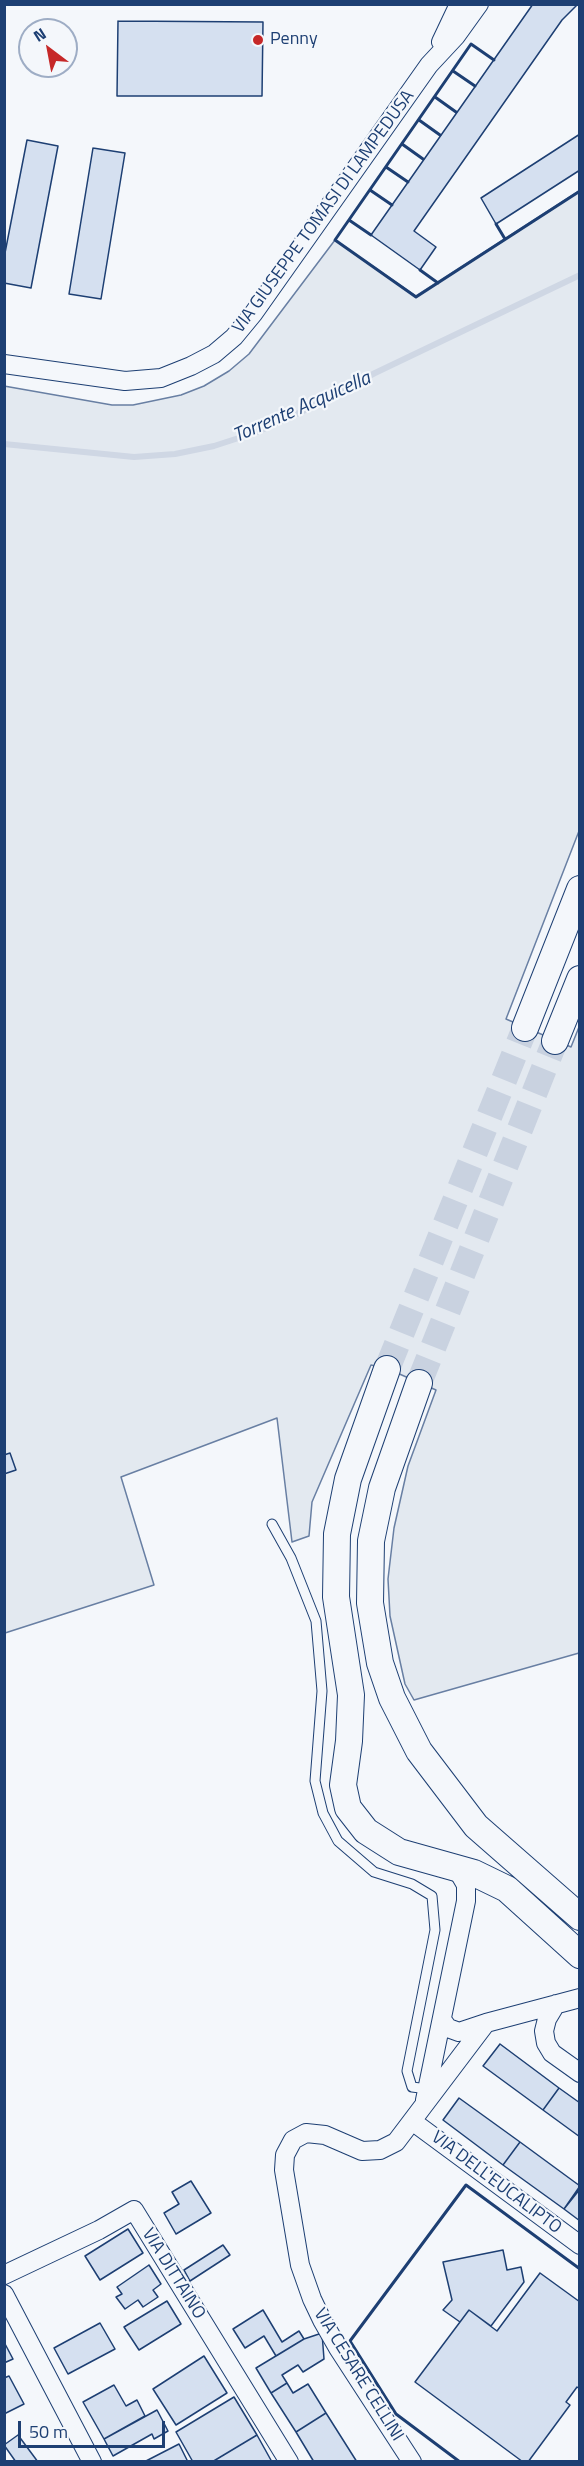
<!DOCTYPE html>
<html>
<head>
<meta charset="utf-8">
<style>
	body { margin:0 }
	#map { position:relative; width:584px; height:2466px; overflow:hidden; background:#f4f7fb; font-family:"Titillium Web",sans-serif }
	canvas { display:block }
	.frame { position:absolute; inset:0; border:6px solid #1d3f73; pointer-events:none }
	.north { position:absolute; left:18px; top:18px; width:60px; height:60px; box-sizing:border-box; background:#f4f7fb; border:2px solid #9eadc5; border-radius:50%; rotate:328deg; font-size:16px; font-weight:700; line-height:24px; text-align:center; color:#1d3f73 }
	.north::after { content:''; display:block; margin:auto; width:21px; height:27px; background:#c62828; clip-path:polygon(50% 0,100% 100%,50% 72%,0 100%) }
	.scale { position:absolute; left:18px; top:2421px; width:147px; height:27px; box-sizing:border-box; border:3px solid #1d3f73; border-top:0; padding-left:8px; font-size:18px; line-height:21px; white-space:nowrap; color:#1d3f73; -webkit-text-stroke:4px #f4f7fb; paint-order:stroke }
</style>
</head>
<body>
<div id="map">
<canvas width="584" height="2466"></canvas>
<div class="frame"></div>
<div class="north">N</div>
<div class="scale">50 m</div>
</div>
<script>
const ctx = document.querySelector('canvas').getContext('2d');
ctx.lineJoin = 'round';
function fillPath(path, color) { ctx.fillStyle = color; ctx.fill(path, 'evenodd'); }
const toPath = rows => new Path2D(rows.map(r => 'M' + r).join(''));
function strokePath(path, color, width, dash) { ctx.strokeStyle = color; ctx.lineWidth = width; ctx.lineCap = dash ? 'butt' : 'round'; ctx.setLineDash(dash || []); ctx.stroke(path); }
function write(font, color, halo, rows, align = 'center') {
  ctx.font = font + ' "Titillium Web",sans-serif'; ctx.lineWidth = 4.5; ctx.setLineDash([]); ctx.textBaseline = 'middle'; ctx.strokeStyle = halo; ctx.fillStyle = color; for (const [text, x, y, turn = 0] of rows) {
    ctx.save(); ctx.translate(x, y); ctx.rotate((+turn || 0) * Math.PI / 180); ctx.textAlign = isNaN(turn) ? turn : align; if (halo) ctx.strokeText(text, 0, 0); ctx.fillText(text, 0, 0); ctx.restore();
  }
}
const green = toPath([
	[579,191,579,831,506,1019,571,1047,579,1027,579,1653,414,1700,405,1684,390,1616,388,1579,394,1528,408,1466,436,1390,388,1369,371,1365,312,1502,309,1536,292,1542,277,1418,121,1477,154,1585,5,1633,4,386,112,405,133,405,181,395,204,386,229,371,249,354,335,240,416,296,579,191]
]);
const stream = toPath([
	[4,444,134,457,175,454,214,446,257,432,303,411,375,373,580,275]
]);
const building = toPath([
	[533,4,578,4,562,20,414,231,436,247,420,270,371,235,533,4],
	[118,21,263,22,262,96,117,96,118,21],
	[580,134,580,170,496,224,481,198,580,134],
	[27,140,58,146,31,288,4,283,4,258,27,140],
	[93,148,125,153,101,299,69,294,93,148],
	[10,1453,16,1470,4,1474,4,1455,10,1453],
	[500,2044,559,2088,543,2110,483,2066,500,2044],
	[559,2088,580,2103,580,2137,543,2110,559,2088],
	[459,2098,520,2142,503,2165,443,2120,459,2098],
	[520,2142,580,2186,564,2209,503,2165,520,2142],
	[191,2181,211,2213,176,2234,164,2213,179,2204,172,2192,191,2181],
	[580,2189,580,2221,564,2209,580,2189],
	[128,2229,143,2253,100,2280,85,2256,128,2229],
	[223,2245,230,2255,190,2281,184,2270,223,2245],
	[503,2250,507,2270,521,2267,524,2282,491,2326,469,2310,460,2322,443,2310,452,2300,443,2262,503,2250],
	[149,2265,161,2284,153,2290,158,2297,143,2307,138,2300,125,2309,116,2297,122,2294,117,2287,149,2265],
	[540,2273,580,2302,580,2389,577,2387,566,2402,570,2405,528,2462,523,2462,415,2382,469,2310,497,2331,540,2273],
	[167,2301,181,2324,139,2350,124,2327,167,2301],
	[263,2310,282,2342,299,2331,304,2339,276,2356,264,2336,245,2348,233,2329,263,2310],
	[100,2323,115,2349,68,2374,54,2348,100,2323],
	[322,2333,324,2359,303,2372,298,2365,282,2375,287,2383,271,2393,256,2368,304,2339,322,2333],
	[4,2342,13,2359,4,2363,4,2342],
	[204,2356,227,2393,176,2425,153,2389,204,2356],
	[9,2376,24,2404,4,2414,4,2378,9,2376],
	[287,2383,293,2393,308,2384,326,2413,296,2432,271,2393,287,2383],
	[114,2385,126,2406,137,2400,145,2416,104,2439,83,2402,114,2385],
	[234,2397,257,2435,212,2462,193,2462,176,2432,234,2397],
	[157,2410,168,2431,154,2439,152,2434,113,2456,104,2439,157,2410],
	[326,2413,357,2462,314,2462,296,2432,326,2413],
	[18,2435,38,2462,16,2462,4,2445,18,2435],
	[257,2435,272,2462,212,2462,257,2435],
	[179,2444,188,2462,144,2462,179,2444]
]);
const secondaryTunnel = toPath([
	[387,1369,525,1028],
	[419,1383,555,1041]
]);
const lane = toPath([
	[272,1524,291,1558,316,1621,322,1691,315,1781,323,1813,338,1841,374,1872,412,1884,432,1896,435,1930,407,2071,412,2087,428,2089]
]);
const street = toPath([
	[441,42,459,4],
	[4,364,125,381,161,378,191,366,214,354,234,337,253,314,429,65,456,36,479,4],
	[556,2004,547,2019,544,2031,546,2043,552,2053,580,2073],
	[443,2021,448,2028,459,2032,486,2023],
	[425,2100,466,1901,466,1885,455,1866],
	[412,2121,580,2245],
	[4,2275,99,2230,134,2210,289,2462],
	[4,2294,92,2462],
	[412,2462,338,2348,322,2320,312,2299,300,2265,284,2170,285,2155,293,2140,306,2133,325,2135,362,2151,380,2150,396,2142,486,2023,580,1998]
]);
const secondary = toPath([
	[525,1028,580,889],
	[555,1041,580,979],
	[387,1369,348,1479,337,1534,336,1597,351,1695,349,1741,343,1785,348,1808,366,1831,399,1852,474,1873,507,1889,580,1955],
	[419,1383,382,1488,371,1541,370,1603,380,1663,392,1698,419,1751,476,1826,580,1917]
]);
const wall = toPath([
	[494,60,471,44,335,240,416,297,580,191],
	[453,71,475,86],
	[435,97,456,112],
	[419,120,440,135],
	[402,144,423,159],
	[386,167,408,182],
	[370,190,392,205],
	[349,220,371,235],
	[496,224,505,239],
	[420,270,438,283],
	[460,2462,396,2414,350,2341,466,2185,580,2269]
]);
const markers = [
	[258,40,6,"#c62828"]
];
const poiNames = [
	["Penny",270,40]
];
const streetNames = [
	["VIA GIUSEPPE TOMASI DI LAMPEDUSA",324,212,-54],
	["VIA DELL'EUCALIPTO",496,2183,37],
	["VIA DITTAINO",173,2274,58],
	["VIA CESARE CELLINI",358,2375,58]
];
const waterNames = [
	["Torrente Acquicella",302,408,-24]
];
fillPath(green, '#e3e9f0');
strokePath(green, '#687fa3', 1.5);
strokePath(stream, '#cfd7e4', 6);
fillPath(building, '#d5e0f0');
strokePath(building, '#1d3f73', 1.5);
strokePath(secondaryTunnel, '#c9d2e0', 26, [26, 13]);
strokePath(lane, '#1d3f73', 11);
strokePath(street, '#1d3f73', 20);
strokePath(secondary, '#1d3f73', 28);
strokePath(lane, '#f4f7fb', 9);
strokePath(street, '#f4f7fb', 18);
strokePath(secondary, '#f4f7fb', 26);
strokePath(wall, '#1d3f73', 3);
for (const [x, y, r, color] of markers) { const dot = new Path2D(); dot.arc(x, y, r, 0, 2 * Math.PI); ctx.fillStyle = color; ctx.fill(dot); strokePath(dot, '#f4f7fb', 2); }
write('18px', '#1d3f73', '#f4f7fb', poiNames, 'left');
write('18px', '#1d3f73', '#f4f7fb', streetNames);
write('italic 20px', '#1d3f73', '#f4f7fb', waterNames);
</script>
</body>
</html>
